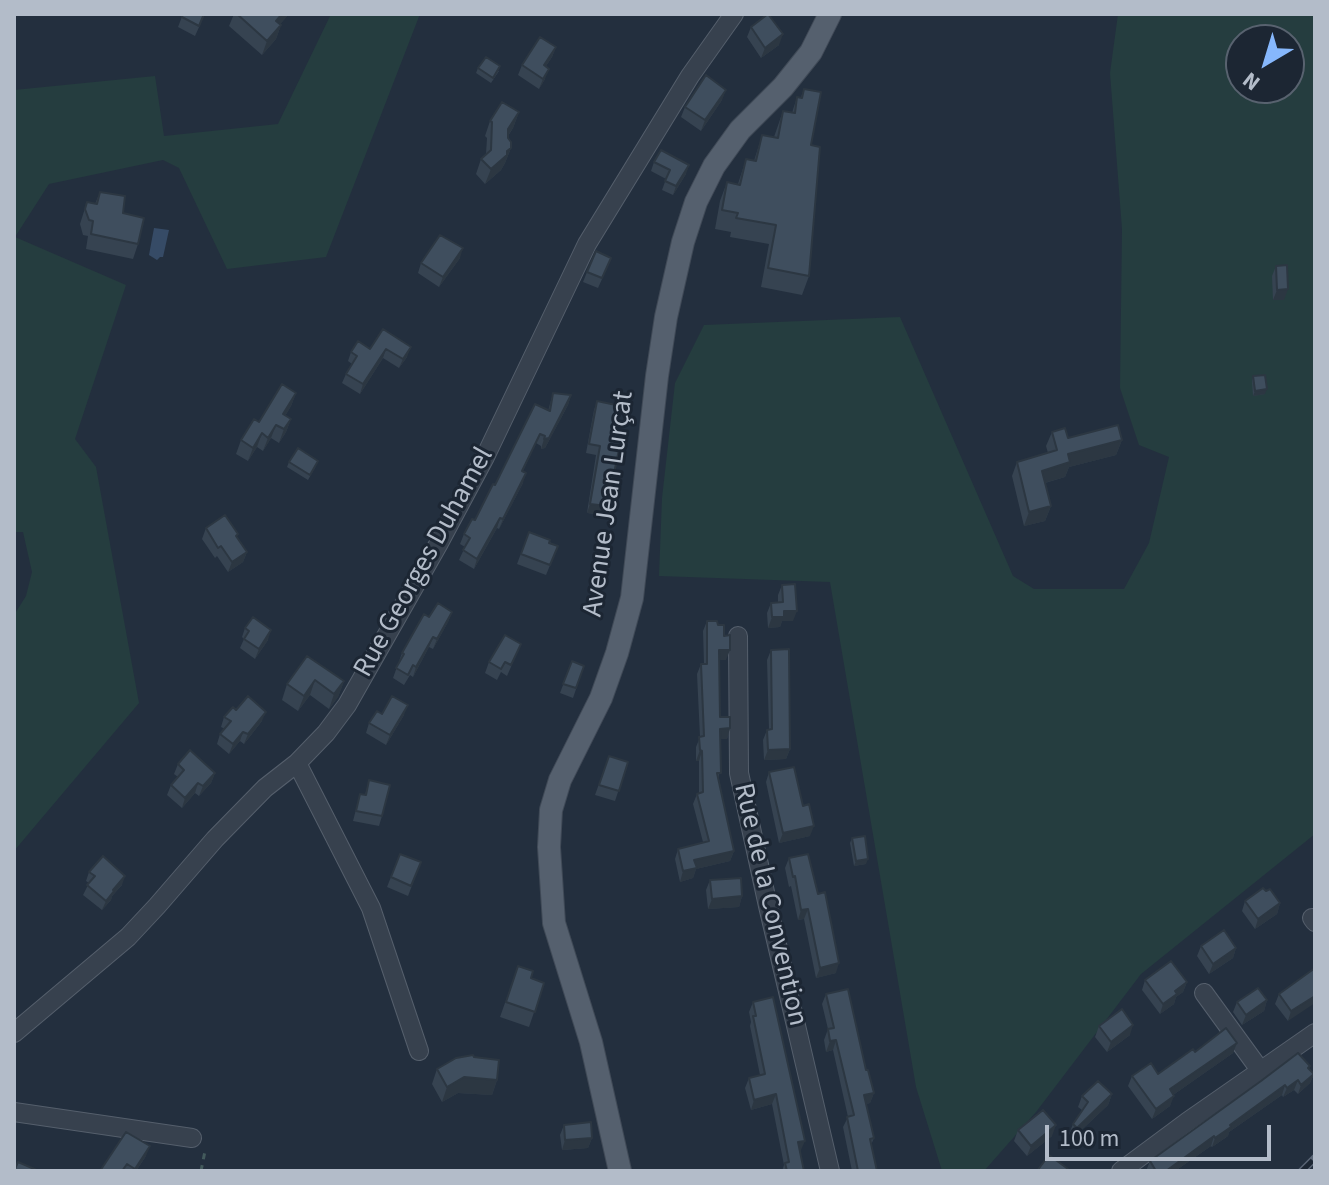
<!DOCTYPE html>
<html>
<head>
<meta charset="utf-8">
<style>
	body { margin:0 }
	#map { position:relative; width:1329px; height:1185px; overflow:hidden; background:#232f3e; font-family:"Source Sans 3",sans-serif }
	canvas { display:block }
	.frame { position:absolute; inset:0; border:16px solid #b3bcc9; pointer-events:none }
	.north { position:absolute; left:1225px; top:24px; width:80px; height:80px; box-sizing:border-box; background:#1c2633; border:2px solid #58626f; border-radius:50%; rotate:218deg; font-size:22px; font-weight:700; line-height:32px; text-align:center; color:#b3bcc9 }
	.north::after { content:''; display:block; margin:auto; width:28px; height:36px; background:#86b7fc; clip-path:polygon(50% 0,100% 100%,50% 72%,0 100%) }
	.scale { position:absolute; left:1045px; top:1125px; width:226px; height:36px; box-sizing:border-box; border:4px solid #b3bcc9; border-top:0; padding-left:10px; font-size:24px; line-height:28px; white-space:nowrap; color:#b3bcc9; -webkit-text-stroke:6px #1c2633; paint-order:stroke }
</style>
</head>
<body>
<div id="map">
<canvas width="1329" height="1185"></canvas>
<div class="frame"></div>
<div class="north">N</div>
<div class="scale">100 m</div>
</div>
<script>
const ctx = document.querySelector('canvas').getContext('2d');
ctx.lineJoin = 'round';
function fillPath(path, color) { ctx.fillStyle = color; ctx.fill(path, 'evenodd'); }
const toPath = rows => new Path2D(rows.map(r => 'M' + r).join(''));
function strokePath(path, color, width, dash) { ctx.strokeStyle = color; ctx.lineWidth = width; ctx.lineCap = dash ? 'butt' : 'round'; ctx.setLineDash(dash || []); ctx.stroke(path); }
function write(font, color, halo, rows, align = 'center') {
  ctx.font = font + ' "Source Sans 3",sans-serif'; ctx.lineWidth = 6; ctx.setLineDash([]); ctx.textBaseline = 'middle'; ctx.strokeStyle = halo; ctx.fillStyle = color; for (const [text, x, y, turn = 0] of rows) {
    ctx.save(); ctx.translate(x, y); ctx.rotate((+turn || 0) * Math.PI / 180); ctx.textAlign = isNaN(turn) ? turn : align; if (halo) ctx.strokeText(text, 0, 0); ctx.fillText(text, 0, 0); ctx.restore();
  }
}
const green = toPath([
	[331,14,420,14,326,257,227,269,179,168,163,160,49,184,15,237,126,285,75,439,96,467,139,703,14,851,14,615,26,596,32,572,23,532,14,532,14,90,155,76,164,136,278,124],
	[1118,14,1315,14,1315,834,1141,974,1036,1112,984,1171,942,1171,916,1087,830,582,659,576,662,498,675,383,704,325,900,317,1013,576,1034,589,1124,589,1149,543,1169,457,1139,445,1120,388,1122,229,1110,73],
	[1241,40,1289,40,1289,88,1241,88]
]);
const water = toPath([
	[154,228,169,230,163,257,160,257,157,260,149,255]
]);
const path = toPath([
	[201,1171,205,1151,203,1149]
]);
const minor = toPath([
	[738,636,739,773,768,906,830,1171],
	[297,763,371,908,419,1051],
	[1312,918,1315,922],
	[1204,993,1260,1070],
	[14,1033,128,937,157,906,215,839,265,788,297,763,326,733,347,705,439,543,485,457,587,244,690,76,734,14],
	[14,1112,192,1138],
	[1121,1171,1187,1122,1315,1033]
]);
const major = toPath([
	[620,1171,591,1042,554,923,549,847,551,810,560,780,601,698,617,653,632,598,657,376,666,317,683,242,696,202,714,166,740,130,783,87,811,52,830,14]
]);
const rail = toPath([
	[1302,1171,1315,1158]
]);
const wall = toPath([
	[183,14,205,14,195,36,178,27],
	[234,14,289,14,280,24,281,25,276,39,262,55,229,26],
	[751,27,779,45,761,58,747,37],
	[556,47,552,57,546,66,545,79,539,89,518,75,522,65],
	[478,68,499,71,491,83,476,73],
	[804,89,811,145,809,276,802,295,761,287,769,244,730,237,731,232,715,229,720,201,727,182,738,184,746,159,754,161,762,135,774,137,783,111,792,113,797,97,801,97],
	[722,100,701,131,681,117,685,107],
	[519,112,513,128,508,136,511,148,505,163,501,170,485,184,476,174,481,159,486,154,487,138,485,136,490,121],
	[654,162,686,174,673,195,662,190,666,179,651,171],
	[100,192,123,213,138,244,133,259,86,249,88,236,83,235,80,224,87,202,95,204],
	[460,258,439,287,418,273,421,263],
	[1276,266,1284,300,1273,300,1272,276],
	[607,268,598,288,583,282,587,272],
	[383,329,407,357,399,368,383,358,360,394,342,383,346,374,352,364,348,361,351,352,370,349],
	[1253,376,1265,394,1253,396,1252,381],
	[296,393,291,406,285,416,291,419,286,432,279,443,271,438,263,451,257,447,248,461,236,454,241,440,259,422],
	[553,393,571,395,568,405,545,448,541,449,541,446,536,443,523,471,523,483,499,529,497,528,474,569,459,560,465,547,460,544,464,534,475,520,495,485,548,411],
	[597,401,614,430,607,506,604,515,587,513,596,455,586,453,594,410],
	[1052,432,1068,438,1122,440,1116,455,1069,467,1065,477,1045,483,1051,506,1045,521,1024,526,1012,476,1017,462,1048,453,1046,446],
	[289,462,316,466,308,480,287,467],
	[206,528,247,552,243,562,228,572,217,556,215,558,202,539],
	[529,532,558,546,546,575,517,564],
	[782,585,793,621,782,621,780,627,768,628,767,613,771,603,778,602,778,595],
	[452,612,448,622,433,649,429,647,413,677,410,675,404,685,393,678,402,653,429,617],
	[707,621,718,625,726,660,719,660,720,717,730,728,727,739,720,739,719,779,734,851,730,861,696,869,693,878,680,882,675,859,678,849,703,842,693,804,697,794,699,793,699,761,696,761,696,747,700,737,697,674,701,664,704,664,703,631],
	[245,628,268,640,255,659,240,648,244,639,242,637],
	[521,644,507,676,501,672,497,680,485,673,489,662],
	[771,650,790,749,786,759,764,760,763,740,767,730,769,730,767,660],
	[307,656,344,681,338,697,329,709,310,695,298,711,282,700,287,684],
	[572,661,584,666,573,698,560,693],
	[236,710,262,721,244,744,240,741,229,754,217,744,220,734,225,729,221,727,224,717],
	[382,714,404,715,386,745,366,733,369,723],
	[609,756,628,762,615,801,595,795],
	[178,764,215,773,211,783,199,796,195,793,182,808,167,795,171,785,178,777,174,774],
	[769,772,810,836,779,843,766,782],
	[369,780,382,816,379,826,353,821,360,794,365,795],
	[852,838,866,864,854,866,850,843],
	[400,854,421,862,408,896,387,887],
	[789,858,836,973,816,978,804,919,798,920,791,886,789,887,785,868],
	[89,872,122,885,112,896,111,900,102,910,83,895,89,883,86,881],
	[710,880,742,896,739,907,708,909,706,890],
	[1266,891,1280,903,1277,914,1255,929,1242,911,1245,901],
	[1201,946,1236,948,1233,958,1209,974,1197,956],
	[518,966,531,978,544,983,529,1027,500,1017],
	[1315,968,1288,1021,1275,1004,1279,994],
	[1145,980,1187,982,1183,992,1176,997,1174,1004,1160,1014,1142,990],
	[826,994,866,1070,874,1093,870,1103,866,1104,874,1138,871,1145,877,1171,852,1171,843,1127,848,1117,833,1050,826,1052,824,1040,828,1029,822,1004],
	[1267,1000,1264,1011,1242,1025,1233,1012,1237,1002],
	[753,1002,801,1150,800,1151,804,1171,782,1171,784,1165,772,1104,751,1110,745,1088,749,1078,760,1075,750,1026,751,1022,749,1012],
	[1099,1026,1130,1035,1107,1052,1095,1037],
	[1237,1043,1233,1053,1173,1095,1170,1106,1152,1119,1128,1086,1132,1076,1158,1074,1195,1052],
	[474,1057,497,1080,492,1095,458,1093,442,1102,432,1084,437,1069],
	[1310,1066,1309,1069,1314,1074,1310,1083,1298,1094,1294,1090,1283,1097,1282,1095,1229,1132,1228,1136,1212,1147,1211,1146,1175,1171,1146,1171,1150,1161],
	[1112,1094,1108,1105,1073,1138,1069,1134,1073,1124,1082,1110,1078,1107,1082,1096],
	[564,1125,592,1138,588,1148,562,1150,560,1135],
	[1018,1130,1052,1136,1027,1156,1014,1141],
	[146,1156,136,1171,100,1171]
]);
const shadedWall = toPath([
	[282,14,289,14,271,35,276,21],
	[281,25,276,39,262,55,267,41],
	[783,34,779,45,761,58,765,48],
	[556,47,552,57,540,75,544,65],
	[549,69,545,79,539,89,543,79],
	[726,90,722,100,701,131,705,120],
	[519,112,513,128,502,144,508,129],
	[511,148,505,163,501,170,485,184,491,169],
	[689,165,686,174,673,195,676,186],
	[463,248,460,258,439,287,443,277],
	[1288,289,1284,300,1273,300,1277,290],
	[411,347,407,357,399,368,403,359],
	[386,349,383,358,360,394,363,384],
	[1267,389,1265,394,1253,396,1255,391],
	[296,393,291,406,278,428,283,414],
	[571,395,568,405,545,448,541,449,544,439],
	[291,419,286,432,279,443,284,429],
	[276,425,271,438,263,451,268,438],
	[262,433,257,447,248,461,253,448],
	[1122,440,1116,455,1069,467,1065,477,1037,485,1042,471,1068,454],
	[526,473,523,483,499,529,503,519],
	[590,504,607,506,604,515,587,513],
	[1051,506,1045,521,1024,526,1029,512],
	[500,518,497,528,474,569,477,559],
	[247,552,243,562,228,572,232,562],
	[784,611,797,611,793,621,782,621,780,627,768,628,772,617],
	[452,612,448,622,433,649,437,639],
	[271,630,268,640,255,659,259,649],
	[433,637,429,647,413,677,416,667],
	[719,650,730,650,726,660,715,660],
	[315,680,310,695,298,711,304,696],
	[344,681,338,697,329,709,334,694],
	[408,705,404,715,386,745,390,735],
	[266,712,262,721,244,744,248,734],
	[730,728,727,739,717,739,720,729],
	[243,732,240,741,229,754,233,744],
	[790,749,786,759,764,760,768,750],
	[700,750,702,751,699,761,696,761],
	[215,773,211,783,199,796,203,786],
	[198,783,195,793,182,808,185,798],
	[814,826,810,836,779,843,783,833],
	[734,851,730,861,696,869,693,878,680,882,683,871,694,860],
	[868,859,866,864,854,866,856,861],
	[125,876,122,885,112,896,111,900,102,910,106,901,113,890],
	[742,896,739,907,708,909,712,899],
	[1280,903,1277,914,1255,929,1258,919],
	[808,909,804,919,798,920,801,910],
	[1236,948,1233,958,1209,974,1213,964],
	[839,963,836,973,816,978,820,968],
	[1187,982,1183,992,1176,997,1174,1004,1160,1014,1163,1004,1175,991],
	[1315,996,1315,1003,1288,1021,1291,1011],
	[1267,1000,1264,1011,1242,1025,1246,1015],
	[1133,1025,1130,1035,1107,1052,1111,1042],
	[836,1040,833,1050,826,1052,830,1041],
	[1237,1043,1233,1053,1166,1100,1170,1089],
	[1314,1074,1310,1083,1298,1094,1301,1085],
	[464,1077,497,1080,492,1095,458,1093,442,1102,447,1087],
	[1298,1080,1294,1090,1283,1097,1287,1088],
	[1285,1085,1282,1095,1229,1132,1228,1136,1212,1147,1215,1138,1230,1125],
	[874,1093,870,1103,861,1106,864,1095],
	[776,1094,772,1104,751,1110,754,1100],
	[1112,1094,1108,1105,1073,1138,1077,1128],
	[1174,1096,1170,1106,1152,1119,1156,1109],
	[1056,1125,1052,1136,1027,1156,1031,1146],
	[1214,1136,1211,1146,1175,1171,1166,1171],
	[592,1138,588,1148,562,1150,565,1140],
	[805,1141,801,1150,795,1152,798,1142],
	[150,1146,146,1156,136,1171,134,1171]
]);
const building = toPath([
	[183,14,204,14,199,26,182,17,183,14],
	[237,14,282,14,276,21,281,25,267,41,237,14],
	[768,14,783,34,765,48,751,27,768,14],
	[540,37,556,47,544,65,549,69,543,79,522,65,540,37],
	[486,57,500,66,493,78,478,68,486,57],
	[706,75,726,90,705,120,685,107,706,75],
	[804,89,821,92,811,145,820,147,809,276,768,268,776,225,736,218,738,213,722,210,727,182,740,185,746,159,756,161,762,135,778,138,783,111,795,113,797,97,802,98,804,89],
	[502,102,519,112,508,129,508,138,511,142,511,148,507,151,507,155,491,169,481,159,491,150,492,122,490,121,502,102],
	[661,150,689,165,676,186,665,181,670,170,654,162,661,150],
	[100,192,125,196,123,213,144,218,138,244,91,234,93,221,89,220,85,209,87,202,97,204,100,192],
	[440,235,463,248,443,277,421,263,440,235],
	[596,251,611,258,602,278,587,272,596,251],
	[1287,265,1288,289,1277,290,1276,266,1287,265],
	[383,329,411,347,403,359,386,349,363,384,346,374,357,356,351,352,358,341,370,349,383,329],
	[1265,375,1267,389,1255,391,1253,376,1265,375],
	[282,384,296,393,283,414,291,419,284,429,276,425,268,438,262,433,253,448,241,440,254,419,259,422,282,384],
	[553,393,571,395,549,438,544,439,545,436,540,434,522,471,526,473,503,519,500,518,477,559,463,550,470,538,464,534,472,519,475,520,493,484,495,485,535,404,550,411,553,393],
	[597,401,616,405,614,430,623,431,607,506,590,504,600,446,589,444,597,401],
	[1118,425,1122,440,1068,454,1070,462,1042,471,1051,506,1029,512,1017,462,1057,450,1052,432,1065,428,1068,438,1118,425],
	[298,448,318,461,310,475,289,462,298,448],
	[225,515,238,534,236,536,247,552,232,562,221,546,218,548,206,528,225,515],
	[529,532,550,540,549,543,558,546,550,565,521,554,529,532],
	[795,584,797,611,784,611,784,617,772,617,771,603,783,602,782,585,795,584],
	[438,603,452,612,437,639,433,637,416,667,413,665,408,675,396,668,404,654,402,653,424,614,429,617,438,603],
	[253,617,271,630,259,649,244,639,249,631,245,628,253,617],
	[707,621,717,621,718,625,724,625,724,636,730,635,730,650,719,650,720,717,730,717,730,728,720,729,721,773,717,773,734,851,694,860,697,868,683,871,678,849,709,841,697,794,703,792,702,751,700,750,699,737,704,736,701,664,707,664,707,621],
	[505,635,521,644,511,665,505,662,501,669,489,662,505,635],
	[789,649,790,749,768,750,767,730,772,729,771,650,789,649],
	[307,656,344,681,334,694,315,680,304,696,287,684,307,656],
	[572,661,584,666,576,688,563,684,572,661],
	[248,696,266,712,248,734,243,732,233,744,220,734,231,721,224,717,233,707,236,710,248,696],
	[392,696,408,705,390,735,369,723,377,711,382,714,392,696],
	[190,750,215,773,203,786,198,783,185,798,171,785,184,770,178,764,190,750],
	[609,756,628,762,619,791,599,785,609,756],
	[794,767,803,806,809,804,814,826,783,833,769,772,794,767],
	[369,780,390,785,382,816,356,811,360,794,366,795,369,780],
	[865,836,868,859,856,861,852,838,865,836],
	[400,854,421,862,411,886,391,877,400,854],
	[808,854,818,894,825,892,839,963,820,968,808,909,801,910,795,876,793,877,789,858,808,854],
	[103,856,125,876,113,890,114,891,106,901,87,885,95,876,89,872,103,856],
	[741,878,742,896,712,899,710,880,741,878],
	[1263,888,1266,891,1270,889,1280,903,1258,919,1245,901,1263,888],
	[1224,930,1236,948,1213,964,1201,946,1224,930],
	[1171,961,1187,982,1175,991,1177,994,1163,1004,1145,980,1171,961],
	[518,966,533,971,531,978,544,983,535,1012,506,1002,518,966],
	[1315,968,1315,996,1291,1011,1279,994,1315,968],
	[1258,988,1267,1000,1246,1015,1237,1002,1258,988],
	[848,989,866,1070,868,1070,874,1093,864,1095,874,1138,870,1139,877,1171,858,1171,847,1117,854,1115,836,1040,830,1041,828,1029,834,1028,826,994,848,989],
	[773,997,805,1141,798,1142,804,1171,787,1171,785,1163,789,1162,776,1094,754,1100,749,1078,765,1074,753,1016,756,1016,753,1002,773,997],
	[1122,1009,1133,1025,1111,1042,1099,1026,1122,1009],
	[1226,1028,1237,1043,1170,1089,1174,1096,1156,1109,1132,1076,1151,1063,1158,1074,1193,1049,1195,1052,1226,1028],
	[1298,1053,1310,1066,1308,1068,1314,1074,1301,1085,1298,1080,1287,1088,1285,1085,1230,1125,1231,1127,1215,1138,1214,1136,1166,1171,1156,1171,1150,1161,1261,1081,1298,1053],
	[473,1055,474,1057,499,1060,497,1080,464,1077,447,1087,437,1069,456,1058,473,1055],
	[1098,1081,1112,1094,1077,1128,1073,1124,1088,1102,1082,1096,1098,1081],
	[1043,1110,1056,1125,1031,1146,1018,1130,1043,1110],
	[591,1122,592,1138,565,1140,564,1125,591,1122],
	[126,1132,150,1146,135,1169,127,1164,122,1171,100,1171,126,1132],
	[1049,1155,1068,1169,1066,1171,1037,1171,1049,1155],
	[18,1162,39,1171,14,1171,18,1162]
]);
const streetNames = [
	["Avenue Jean Lurçat",610,504,-82],
	["Rue Georges Duhamel",425,563,-61],
	["Rue de la Convention",769,905,77]
];
fillPath(green, '#253d3f');
fillPath(water, '#364b66');
strokePath(minor, '#555f6c', 20);
strokePath(major, '#404a57', 24);
strokePath(path, '#435a5c', 3, [6, 6]);
strokePath(minor, '#37414e', 18);
strokePath(major, '#55606e', 22);
strokePath(rail, '#596575', 8);
strokePath(rail, '#1c2633', 5, [15]);
fillPath(wall, '#364351');
fillPath(shadedWall, '#2c3742');
fillPath(building, '#3f4e5e');
strokePath(building, '#2c3742', 2);
write('28px', '#b3bcc9', '#1c2633', streetNames);
</script>
</body>
</html>
